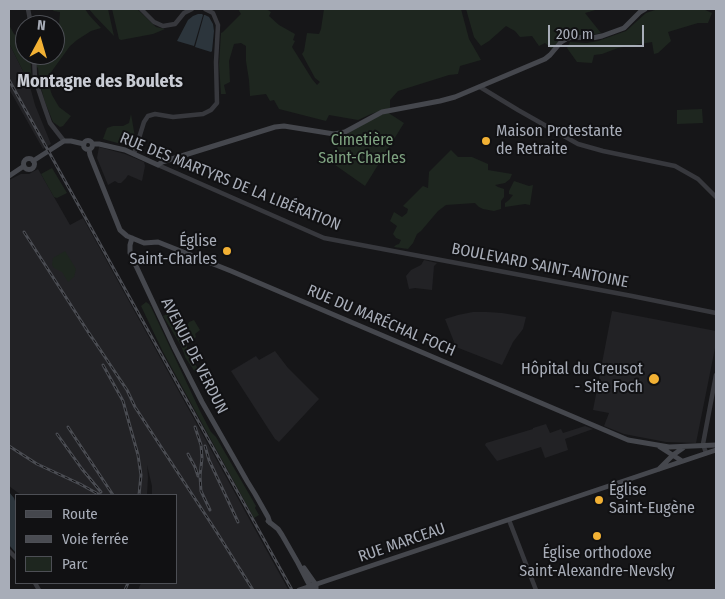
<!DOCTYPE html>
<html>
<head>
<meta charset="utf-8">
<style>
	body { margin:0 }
	#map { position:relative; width:725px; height:599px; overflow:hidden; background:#161618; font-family:"Fira Sans Condensed",sans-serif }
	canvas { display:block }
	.frame { position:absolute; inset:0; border:10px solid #a8adb8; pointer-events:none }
	.legend { position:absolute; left:15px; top:494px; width:162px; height:90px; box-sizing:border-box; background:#111113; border:1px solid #4d4f55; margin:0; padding:6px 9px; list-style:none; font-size:15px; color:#a8adb8 }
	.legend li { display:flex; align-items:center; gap:10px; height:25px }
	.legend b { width:25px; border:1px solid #4d4f55 }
	.north { position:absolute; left:15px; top:15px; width:50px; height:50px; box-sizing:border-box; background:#111113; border:1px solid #4d4f55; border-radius:50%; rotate:6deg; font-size:14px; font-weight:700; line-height:20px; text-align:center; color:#a8adb8 }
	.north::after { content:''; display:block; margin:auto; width:18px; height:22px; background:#f2b134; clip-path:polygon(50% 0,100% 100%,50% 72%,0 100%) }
	.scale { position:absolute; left:548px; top:25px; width:96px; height:22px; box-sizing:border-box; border:2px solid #a8adb8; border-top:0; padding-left:6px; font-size:15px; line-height:18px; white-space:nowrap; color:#a8adb8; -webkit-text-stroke:4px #111113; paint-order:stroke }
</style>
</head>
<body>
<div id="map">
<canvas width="725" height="599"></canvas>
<div class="frame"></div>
<ul class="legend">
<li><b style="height:6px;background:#45474d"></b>Route</li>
<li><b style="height:6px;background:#4a4c52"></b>Voie ferrée</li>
<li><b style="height:14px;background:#1e261f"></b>Parc</li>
</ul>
<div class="north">N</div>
<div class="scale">200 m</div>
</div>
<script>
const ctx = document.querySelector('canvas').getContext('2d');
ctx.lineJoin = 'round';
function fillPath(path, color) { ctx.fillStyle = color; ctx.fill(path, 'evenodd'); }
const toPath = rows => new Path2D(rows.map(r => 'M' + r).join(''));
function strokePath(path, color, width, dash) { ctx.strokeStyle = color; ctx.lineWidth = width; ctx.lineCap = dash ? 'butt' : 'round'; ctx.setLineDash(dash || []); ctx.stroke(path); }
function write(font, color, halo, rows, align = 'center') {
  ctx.font = font + ' "Fira Sans Condensed",sans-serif'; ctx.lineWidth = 4; ctx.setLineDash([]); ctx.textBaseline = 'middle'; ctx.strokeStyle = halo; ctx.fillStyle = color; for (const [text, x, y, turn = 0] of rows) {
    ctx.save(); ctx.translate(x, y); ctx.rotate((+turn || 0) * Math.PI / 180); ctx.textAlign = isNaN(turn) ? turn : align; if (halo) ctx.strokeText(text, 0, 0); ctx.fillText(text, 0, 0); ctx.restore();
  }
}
const built = toPath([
	[9,43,29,83,35,105,51,144,43,149,9,89],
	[99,147,125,154,144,162,145,166,142,181,128,175,126,178,121,183,118,183,115,181,108,185,97,158],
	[38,169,70,225,83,218,288,589,284,590,138,590,141,583,176,583,176,495,152,495,152,486,147,465,148,477,147,495,21,495,9,486,9,180,21,174,29,174],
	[424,260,437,263,434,266,432,290,415,288,409,289,406,276,411,270,421,265],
	[612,311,716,331,716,343,696,443,666,442,624,434,604,426,609,413,593,410],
	[473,312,487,312,502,313,526,317,523,329,513,342,502,365,456,347,445,319,458,315],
	[275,351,288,368,319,399,279,442,275,439,231,371,256,356,259,360],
	[546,424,550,433,561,429,563,433,585,426,593,429,565,439,568,450,545,458,541,447,497,461,485,445,486,443,533,429,533,428]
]);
const green = toPath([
	[51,9,85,9,89,15,101,28,91,31,77,40,70,46,49,75,49,86,52,95,59,107,71,116,63,126,60,127,53,122,45,102,40,84,38,68,36,66,36,55,55,55,55,39,58,37,60,12,54,11],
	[89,9,108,9,114,36,94,15],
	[112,9,137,9,156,27,165,29,153,34,121,40,119,39],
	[238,9,266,9,271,12,269,16,279,25,295,34,293,40,295,41,292,47,312,79,317,85,320,82,315,78,302,54,304,51,307,33,319,34,321,29,324,9,461,9,469,39,481,60,460,66,458,74,449,75,398,91,390,100,390,108,371,114,358,120,329,115,326,121,279,109,274,100,270,101,266,94,250,96,249,80,246,61,246,46,241,43,234,44,229,61,230,82,224,85,226,94,221,94,219,65,221,33,223,32,241,14],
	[466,9,599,9,585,13,601,33,592,35,569,35,561,39,552,49,545,43,539,46,532,36,520,37,515,31,506,26,489,41,481,46,474,37],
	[658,9,703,9,712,13,708,23,698,23,668,32,671,41,658,53,654,54,652,42,618,48,602,54,594,55,592,63,577,62,567,48,570,42,587,43,598,41,626,31,646,13],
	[9,25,14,34,19,37,23,43,25,43,25,55,30,55,32,83,29,83,9,43],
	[702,109,703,123,677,124,677,110],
	[387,112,404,123,365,186,328,160,348,133,358,126],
	[131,114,135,137,132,143,121,144,103,139,107,128,113,126,123,126,129,123],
	[451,150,458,157,472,157,488,164,488,170,512,174,510,179,505,183,495,185,498,187,504,189,504,197,501,201,501,209,494,211,483,209,479,207,475,203,446,205,438,211,421,231,417,234,413,243,408,249,394,247,396,245,399,244,401,240,396,238,393,234,397,226,390,221,394,212,402,217,407,213,408,209,403,206,423,186,428,188,429,172],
	[52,168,67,193,57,198,54,197,41,174],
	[514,181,529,186,533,185,530,205,525,204,505,207,505,203,509,200,513,195,509,194,509,191],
	[65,251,76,269,74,277,68,282,62,272,54,268,52,265,53,258],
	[146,302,149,304,151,307,200,411,211,432,216,437,256,506,255,508,259,515,254,518,163,352,141,306],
	[178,308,179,313,187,326,189,322,194,320,200,330,195,334,196,337,187,345,187,348,193,362,197,367,198,370,195,372,185,357,184,353,180,344,163,316]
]);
const water = toPath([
	[198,14,202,14,203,15,194,46,177,41,188,20,193,16],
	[204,15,205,15,209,17,213,24,214,31,212,51,211,52,195,47],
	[9,492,14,498,16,504,16,553,9,545]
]);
const tertiary = toPath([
	[28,9,31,25],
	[141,9,154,22,163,26,175,24,184,13,192,9],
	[34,55,35,79,44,106,50,123,64,141],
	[480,87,518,110,578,144,603,151,675,166,698,179,716,197],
	[134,154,144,122,148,116,155,114,173,117,203,114,211,110,217,103,216,62,218,25,213,13,205,9],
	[158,165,324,238,632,296,716,313],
	[706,453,703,444,716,375],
	[509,520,536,590],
	[9,551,16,558],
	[35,583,39,590]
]);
const secondary = toPath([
	'83.5 145a4.5 4.5 0 1 1 9 0a4.5 4.5 0 1 1-9 0Z',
	[93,144,99,144,125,150,158,165,162,162,275,127,284,126,334,134,345,132,382,112,440,101,455,97,545,59,550,55,561,42,566,39,572,37,592,38,602,36,624,28,640,12,645,9],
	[89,150,90,155,120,230,127,236,144,243,158,242,231,271,628,440,669,447,716,445],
	'23.5 164a5.5 5.5 0 1 1 11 0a5.5 5.5 0 1 1-11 0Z',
	[33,161,64,141,71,141,84,144],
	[9,176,24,166],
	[132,238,130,245,130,253,174,347,202,402,247,481,255,494,268,517,270,523],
	[660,447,682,461],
	[659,469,673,455,683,448],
	[268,521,278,529,282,535,298,563,312,590],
	[304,568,316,585,316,590],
	[299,590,716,450]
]);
const rail = toPath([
	[9,80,292,590],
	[24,232,92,338],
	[89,333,127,390,135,407,216,531,253,590],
	[103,365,123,401,138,455,141,475,139,495],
	[68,427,113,495],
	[195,427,201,445,202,458,200,476,201,491,210,510],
	[57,434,82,469,101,492],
	[9,446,37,464,80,484,100,495],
	[205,446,209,460,238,522],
	[188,454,195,467,198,476],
	[125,590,128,583]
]);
const markers = [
	[486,141,5,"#f2b134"],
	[227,251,5,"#f2b134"],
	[654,379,6,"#f2b134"],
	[599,500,5,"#f2b134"],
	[597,536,5,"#f2b134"]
];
const poiNames = [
	["Maison Protestante",496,132],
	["de Retraite",496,150],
	["Église",217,242,"right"],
	["Saint-Charles",217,260,"right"],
	["Hôpital du Creusot",643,370,"right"],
	["- Site Foch",643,388,"right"],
	["Église",609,491],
	["Saint-Eugène",609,509],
	["Église orthodoxe",597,554,"center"],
	["Saint-Alexandre-Nevsky",597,572,"center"]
];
const parkNames = [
	["Cimetière",362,141],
	["Saint-Charles",362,159]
];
const streetNames = [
	["RUE DES MARTYRS DE LA LIBÉRATION",230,182,22],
	["BOULEVARD SAINT-ANTOINE",540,266,11],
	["RUE DU MARÉCHAL FOCH",381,321,23],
	["AVENUE DE VERDUN",194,356,63],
	["RUE MARCEAU",402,543,-19]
];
const neighbourhoodNames = [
	["Montagne des Boulets",100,82]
];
fillPath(built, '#222225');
fillPath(green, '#1e261f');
fillPath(water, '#2c353c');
strokePath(tertiary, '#37383d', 4.5);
strokePath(secondary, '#45474d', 5);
strokePath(rail, '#4a4c52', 3);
strokePath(rail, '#111113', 1, [4]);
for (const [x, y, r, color] of markers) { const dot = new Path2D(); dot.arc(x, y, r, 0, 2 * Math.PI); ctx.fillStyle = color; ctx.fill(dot); strokePath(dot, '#111113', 2); }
write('16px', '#a8adb8', '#111113', poiNames, 'left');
write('16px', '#7fa381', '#111113', parkNames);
write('16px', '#a8adb8', '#111113', streetNames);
write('bold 18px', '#c9ccd4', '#111113', neighbourhoodNames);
</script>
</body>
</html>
